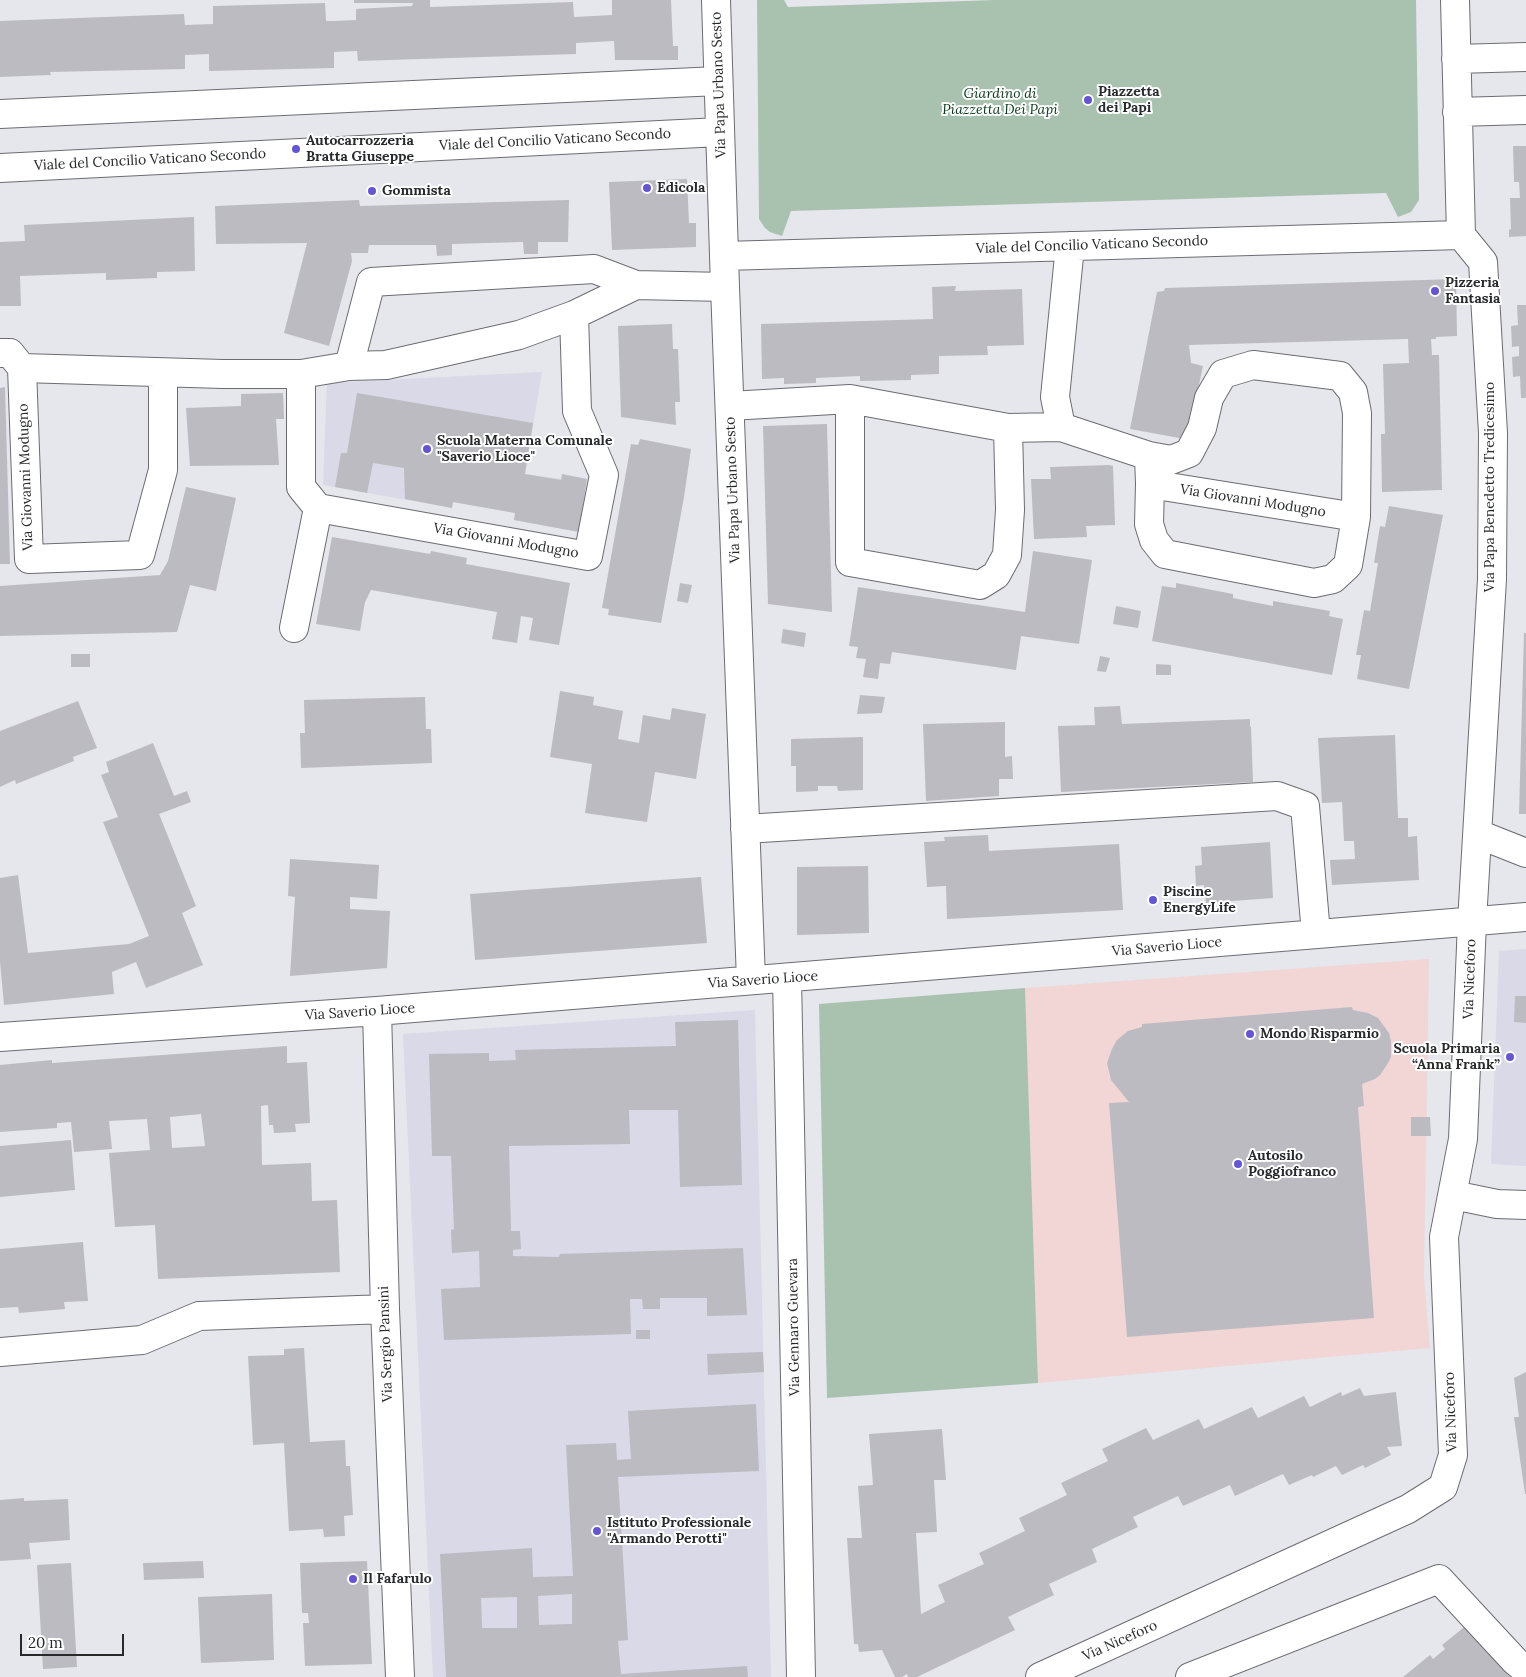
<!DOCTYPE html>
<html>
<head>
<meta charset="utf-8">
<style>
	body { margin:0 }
	#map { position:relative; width:1526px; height:1677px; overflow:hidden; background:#e6e6ed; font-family:Lora,serif }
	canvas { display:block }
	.scale { position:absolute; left:20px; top:1634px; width:104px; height:22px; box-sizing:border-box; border:2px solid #28292b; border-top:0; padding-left:6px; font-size:15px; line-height:18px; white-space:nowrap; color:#28292b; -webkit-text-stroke:4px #fff; paint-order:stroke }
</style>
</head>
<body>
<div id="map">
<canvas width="1526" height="1677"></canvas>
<div class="scale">20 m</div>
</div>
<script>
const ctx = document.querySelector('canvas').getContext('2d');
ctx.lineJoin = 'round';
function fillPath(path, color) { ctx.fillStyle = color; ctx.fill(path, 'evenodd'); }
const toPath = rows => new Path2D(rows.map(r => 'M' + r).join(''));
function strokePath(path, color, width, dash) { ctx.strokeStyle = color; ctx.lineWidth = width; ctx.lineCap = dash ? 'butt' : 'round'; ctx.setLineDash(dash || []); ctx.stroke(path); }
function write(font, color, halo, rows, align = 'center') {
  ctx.font = font + ' Lora,serif'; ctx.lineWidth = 4; ctx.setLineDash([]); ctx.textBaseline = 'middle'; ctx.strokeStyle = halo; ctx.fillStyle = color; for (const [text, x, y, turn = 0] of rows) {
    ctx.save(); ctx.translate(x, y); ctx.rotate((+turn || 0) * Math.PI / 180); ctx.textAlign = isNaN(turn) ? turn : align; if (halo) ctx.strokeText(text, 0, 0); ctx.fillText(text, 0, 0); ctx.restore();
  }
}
const commercial = toPath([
	[1429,959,1424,1276,1430,1348,1038,1383,1025,988]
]);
const built = toPath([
	[542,372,525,474,561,479,579,532,514,520,515,513,453,502,452,508,323,485,327,383],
	[1526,949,1526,1166,1491,1164,1499,951],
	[755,1010,771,1677,433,1677,403,1034]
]);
const green = toPath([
	[757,0,784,0,788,7,995,0,1416,0,1419,200,1411,212,1398,217,1386,193,791,211,782,236,770,232,765,228,759,219],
	[1025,988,1038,1383,827,1398,819,1004]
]);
const building = toPath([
	[354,0,430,0,430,7,573,2,574,17,612,15,612,0,671,0,673,46,678,46,678,60,615,60,614,41,576,43,576,54,358,61,357,51,334,52,334,68,209,71,209,54,185,55,185,69,50,72,51,75,0,77,0,21,184,14,185,25,213,24,213,6,325,3,326,21,333,21,356,20,356,9,412,6,413,3,354,3],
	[1513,146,1526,146,1526,236,1509,237,1509,230,1511,229,1510,198,1520,198,1519,182,1514,182],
	[687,179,689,223,696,223,696,247,612,250,609,182],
	[359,200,360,206,569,200,568,242,538,242,538,254,524,254,523,242,452,244,452,255,437,256,436,245,369,245,368,253,351,253,352,261,329,346,284,333,307,243,216,244,215,206],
	[194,217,195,271,157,272,157,278,106,280,106,273,20,276,21,306,0,306,0,242,25,241,24,225],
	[1456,279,1457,336,1436,337,1436,339,1431,339,1432,355,1439,355,1442,490,1382,492,1381,434,1385,434,1383,364,1409,363,1408,339,1189,345,1191,363,1203,366,1192,418,1190,440,1130,429,1157,292,1164,291,1165,288],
	[956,286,955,291,1022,289,1024,345,987,346,988,355,939,356,939,374,911,375,911,380,860,381,860,376,816,378,816,383,784,384,784,378,762,379,761,324,933,319,932,287],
	[1517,305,1526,305,1526,398,1521,398,1520,376,1513,377,1512,357,1519,356,1519,346,1512,347,1511,326,1518,325],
	[672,324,673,349,678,349,680,402,675,402,676,425,621,417,618,326],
	[5,387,10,564,0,564,0,388],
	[283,393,284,419,276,419,279,465,190,466,186,408,241,406,241,394],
	[357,393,533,423,525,474,561,480,562,474,587,479,579,532,514,520,515,513,453,502,452,508,405,499,404,468,373,463,367,493,335,487,341,453,347,453],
	[827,424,832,612,768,604,763,426],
	[640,439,691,449,684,497,661,623,608,615,609,609,602,608,631,444,638,445],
	[1109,465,1113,466,1115,525,1086,526,1087,537,1034,539,1031,479,1051,479,1050,467],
	[186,487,236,498,216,591,190,585,177,632,0,636,0,586,160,575,168,561],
	[1389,506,1443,515,1409,689,1357,679,1361,655,1356,655,1364,610,1370,611,1378,563,1374,563,1380,526,1385,527],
	[332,537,430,554,431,551,467,558,466,564,570,583,559,645,529,640,533,618,521,616,517,643,492,639,497,612,371,590,365,602,360,631,316,624],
	[1033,551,1092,560,1079,644,1021,636,1016,670,892,652,890,664,880,663,878,679,863,677,866,659,856,658,858,647,849,646,858,587,1025,612],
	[680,583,692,585,688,603,677,601],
	[1176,583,1233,594,1233,598,1273,606,1273,601,1330,611,1329,616,1343,619,1332,675,1152,641,1162,586,1176,588],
	[1116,606,1141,611,1138,628,1113,624],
	[783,629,806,633,804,647,781,643],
	[1524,633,1526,633,1526,814,1519,814],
	[71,654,90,654,90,667,71,667],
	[1100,656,1110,658,1106,672,1097,671],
	[1156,664,1171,665,1171,675,1156,675],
	[560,691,594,697,593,705,623,711,618,739,639,743,643,715,670,720,672,708,706,714,696,779,655,772,647,822,585,813,592,764,550,757],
	[860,695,885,697,882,713,857,714],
	[425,697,426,729,431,729,432,763,301,768,300,733,305,733,304,700],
	[78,701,97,748,73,757,74,761,16,784,15,780,0,787,0,731],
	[1120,706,1122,724,1250,719,1250,726,1251,727,1253,782,1061,792,1058,726,1095,725,1094,707],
	[1005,722,1005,757,1012,756,1013,779,999,779,999,796,926,801,923,724],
	[1395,735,1398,818,1408,818,1408,837,1417,836,1419,880,1332,885,1330,860,1355,859,1354,841,1344,841,1342,802,1322,803,1318,738],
	[863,737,863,790,838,791,837,786,818,786,818,791,796,792,796,766,791,766,791,739],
	[153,743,174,796,187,791,191,802,159,814,196,906,182,913,203,965,146,988,136,962,112,972,114,994,4,1005,0,962,0,878,18,875,28,953,129,944,149,936,103,822,118,817,101,775,109,772,106,762],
	[988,835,989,851,1119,844,1123,910,947,919,946,886,927,887,924,842,945,841,944,837],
	[1270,842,1273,898,1206,903,1204,885,1196,886,1195,866,1202,865,1201,847],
	[290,859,379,865,377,899,350,897,350,909,390,911,387,968,290,976,295,897,288,896],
	[868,866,869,933,797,935,797,867],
	[701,877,707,943,475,960,470,894],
	[1515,996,1526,996,1526,1023,1514,1022],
	[1352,1007,1353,1010,1368,1013,1378,1018,1389,1033,1391,1041,1391,1057,1388,1063,1380,1075,1375,1079,1362,1084,1364,1106,1358,1107,1374,1318,1127,1337,1109,1103,1129,1102,1111,1080,1107,1063,1112,1049,1117,1040,1128,1031,1142,1027,1142,1024],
	[738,1020,742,1185,680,1187,678,1110,629,1110,630,1144,509,1146,511,1231,520,1231,521,1249,513,1250,513,1256,559,1257,560,1254,743,1248,747,1315,707,1316,707,1298,660,1298,660,1309,643,1309,642,1299,630,1299,631,1334,444,1340,441,1289,480,1287,479,1251,452,1253,451,1230,454,1229,451,1156,432,1156,429,1054,489,1053,489,1061,516,1060,515,1050,676,1046,675,1022],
	[287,1046,287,1063,307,1062,310,1123,295,1124,296,1132,274,1133,273,1125,269,1125,268,1105,261,1106,262,1165,311,1163,312,1201,337,1200,340,1272,158,1279,155,1225,115,1227,109,1153,150,1150,147,1119,109,1121,112,1149,74,1152,71,1122,57,1123,57,1128,0,1132,0,1065,52,1060,52,1063],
	[201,1114,205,1146,172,1148,170,1117],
	[1411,1117,1430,1117,1431,1136,1411,1136],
	[71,1140,75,1190,0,1197,0,1146],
	[83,1242,88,1301,64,1302,65,1309,19,1313,18,1307,0,1308,0,1249],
	[636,1330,650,1330,650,1339,636,1339],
	[304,1348,310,1442,345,1440,346,1466,350,1466,353,1515,344,1516,345,1536,324,1537,323,1529,289,1531,284,1443,253,1445,248,1356,284,1355,284,1349],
	[763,1352,764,1372,708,1375,707,1354],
	[1526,1372,1526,1494,1525,1494,1514,1417,1519,1417,1514,1378],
	[1360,1388,1364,1396,1396,1392,1402,1446,1387,1447,1391,1455,1365,1468,1363,1465,1342,1475,1336,1466,1313,1477,1312,1475,1289,1485,1283,1474,1235,1496,1230,1485,1183,1506,1178,1496,1133,1517,1138,1527,1092,1549,1097,1562,1049,1584,1054,1595,1008,1617,1015,1630,917,1677,908,1677,907,1674,902,1677,895,1677,882,1650,859,1652,858,1644,854,1644,847,1538,862,1538,858,1486,873,1485,869,1434,942,1429,946,1480,934,1480,937,1532,916,1533,921,1614,945,1602,938,1585,984,1564,979,1553,1025,1531,1019,1518,1067,1495,1061,1483,1108,1461,1102,1449,1146,1428,1153,1440,1199,1419,1204,1429,1252,1407,1258,1418,1304,1396,1310,1407,1341,1392,1342,1396],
	[756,1404,759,1471,618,1477,628,1640,618,1641,621,1674,747,1666,748,1677,446,1677,440,1554,532,1548,533,1577,573,1576,566,1445,616,1443,617,1460,631,1459,628,1411],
	[572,1594,572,1624,539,1625,538,1596],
	[517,1597,517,1628,482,1628,481,1598],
	[24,1498,24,1501,68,1499,70,1540,29,1543,31,1559,0,1561,0,1500],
	[203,1561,204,1578,144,1580,143,1563],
	[367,1561,372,1664,305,1666,303,1623,309,1623,308,1613,302,1613,300,1563],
	[71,1563,77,1667,43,1669,37,1565],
	[272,1594,274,1660,201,1663,198,1597],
	[1468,1624,1511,1677,1403,1677,1430,1655,1433,1659,1445,1649,1442,1645]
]);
const minor = toPath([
	[716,0,725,287,751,980],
	[1456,59,1526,57],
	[1457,112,1526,110],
	[0,114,718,81],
	[0,168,720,132],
	[724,256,1461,235],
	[0,353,10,353,22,368,223,374,301,374,349,366,386,365,519,335,574,315,636,285,725,287],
	[1253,365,1340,376,1353,392,1357,413,1356,517,1348,565,1333,579,1314,583,1165,554,1154,540,1149,524,1150,484,1149,456,1171,460,1189,453,1202,428,1209,398,1223,374,1253,365],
	[349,366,371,282,594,269,636,285],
	[22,368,29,559,140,555,163,470,163,373],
	[301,374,301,487,318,508,588,556,604,475,577,411,574,315],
	[850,399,850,562,980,585,996,575,1007,555,1010,510,1008,428],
	[730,406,850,399,1008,428,1061,427,1055,397,1070,246],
	[1061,427,1149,456],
	[1150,484,1356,517],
	[294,628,318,508],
	[745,829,1277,796,1305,806,1316,934],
	[1478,834,1526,853],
	[787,978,801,1677],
	[377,1011,385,1309,400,1677],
	[0,1037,377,1011,1526,917],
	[1453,1195,1497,1204,1526,1205],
	[0,1352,142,1340,199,1316,385,1309],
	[1040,1677,1408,1509,1443,1487,1453,1455,1444,1237,1463,1139,1472,922,1492,579,1493,433,1483,262,1461,235,1455,0],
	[1190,1677,1439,1579,1515,1661,1526,1670]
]);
const markers = [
	[1088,100,5,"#6356cf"],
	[296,149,5,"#6356cf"],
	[647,188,5,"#6356cf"],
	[372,191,5,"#6356cf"],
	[1435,291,5,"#6356cf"],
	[427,449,5,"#6356cf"],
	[1153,900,5,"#6356cf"],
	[1250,1034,5,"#6356cf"],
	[1510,1057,5,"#6356cf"],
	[1238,1164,5,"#6356cf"],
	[597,1531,5,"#6356cf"],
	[353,1579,5,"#6356cf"]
];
const streetNames = [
	["Via Papa Urbano Sesto",719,85,-92],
	["Viale del Concilio Vaticano Secondo",555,140,-3],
	["Viale del Concilio Vaticano Secondo",150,160,-3],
	["Viale del Concilio Vaticano Secondo",1092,245,-2],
	["Via Giovanni Modugno",26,477,-92],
	["Via Papa Benedetto Tredicesimo",1490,487,-90],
	["Via Papa Urbano Sesto",733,490,-92],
	["Via Giovanni Modugno",1253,501,9],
	["Via Giovanni Modugno",506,541,10],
	["Via Saverio Lioce",1167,947,-5],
	["Via Niceforo",1470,979,-88],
	["Via Saverio Lioce",763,980,-4],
	["Via Saverio Lioce",360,1012,-4],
	["Via Gennaro Guevara",794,1327,-91],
	["Via Sergio Pansini",386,1344,-92],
	["Via Niceforo",1451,1412,-92],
	["Via Niceforo",1120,1641,-24]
];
const poiNames = [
	["Piazzetta",1098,92],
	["dei Papi",1098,108],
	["Autocarrozzeria",306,141],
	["Bratta Giuseppe",306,157],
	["Edicola",657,188],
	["Gommista",382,191],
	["Pizzeria",1445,283],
	["Fantasia",1445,299],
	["Scuola Materna Comunale",437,441],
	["\"Saverio Lioce\"",437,457],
	["Piscine",1163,892],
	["EnergyLife",1163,908],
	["Mondo Risparmio",1260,1034],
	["Scuola Primaria",1500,1049,"right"],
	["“Anna Frank”",1500,1065,"right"],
	["Autosilo",1248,1156],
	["Poggiofranco",1248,1172],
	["Istituto Professionale",607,1523],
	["\"Armando Perotti\"",607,1539],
	["Il Fafarulo",363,1579]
];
const parkNames = [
	["Giardino di",1000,94],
	["Piazzetta Dei Papi",1000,110]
];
fillPath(commercial, '#f1d6d5');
fillPath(built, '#d9d9e7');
fillPath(green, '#a9c1af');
fillPath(building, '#bbbbc1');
strokePath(minor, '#6c6c72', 30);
strokePath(minor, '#fff', 28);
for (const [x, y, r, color] of markers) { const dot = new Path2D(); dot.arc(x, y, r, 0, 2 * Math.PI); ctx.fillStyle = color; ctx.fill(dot); strokePath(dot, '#fff', 2); }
write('14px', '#28292b', '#fff', streetNames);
write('bold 14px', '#28292b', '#fff', poiNames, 'left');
write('italic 14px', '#08371b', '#fff', parkNames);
</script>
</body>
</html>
